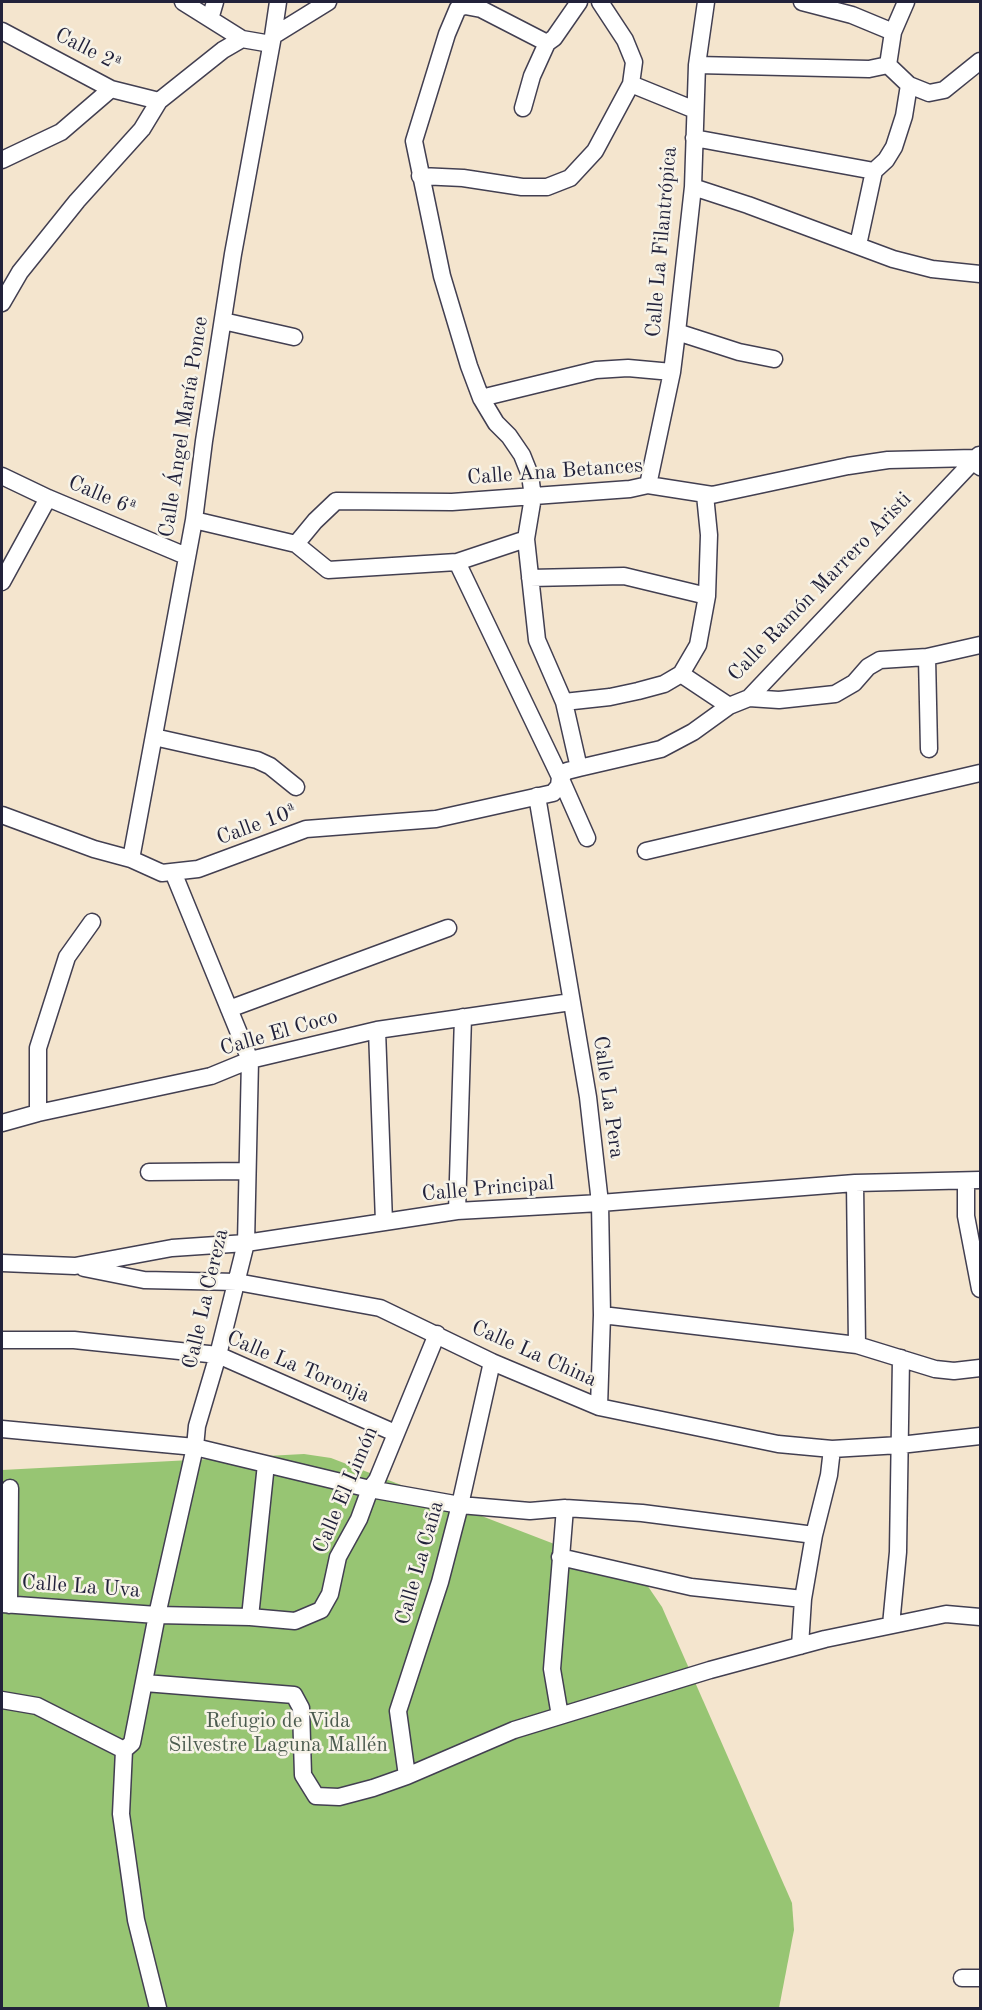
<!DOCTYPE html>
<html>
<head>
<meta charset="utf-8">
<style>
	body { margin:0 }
	#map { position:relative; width:982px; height:2010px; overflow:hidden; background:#f4e5ce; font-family:"Old Standard TT",serif }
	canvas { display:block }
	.frame { position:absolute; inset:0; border:3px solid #22223b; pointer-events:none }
</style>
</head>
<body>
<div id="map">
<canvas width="982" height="2010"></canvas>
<div class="frame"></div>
</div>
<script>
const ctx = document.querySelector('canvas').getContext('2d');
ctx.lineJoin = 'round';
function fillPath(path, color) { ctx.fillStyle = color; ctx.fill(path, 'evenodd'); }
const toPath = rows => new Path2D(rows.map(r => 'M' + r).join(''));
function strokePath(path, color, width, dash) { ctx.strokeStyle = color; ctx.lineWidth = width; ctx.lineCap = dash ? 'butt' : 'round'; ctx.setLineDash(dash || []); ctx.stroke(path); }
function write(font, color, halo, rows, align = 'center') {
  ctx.font = font + ' "Old Standard TT",serif'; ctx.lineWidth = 5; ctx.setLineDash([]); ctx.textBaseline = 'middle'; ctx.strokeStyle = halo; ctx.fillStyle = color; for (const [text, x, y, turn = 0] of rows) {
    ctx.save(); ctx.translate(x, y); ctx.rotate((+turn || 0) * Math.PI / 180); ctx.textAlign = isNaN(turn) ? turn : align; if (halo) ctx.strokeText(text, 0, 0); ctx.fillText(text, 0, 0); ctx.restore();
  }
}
const green = toPath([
	[304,1454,331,1458,627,1572,647,1585,662,1607,792,1903,794,1930,779,2008,2,2008,2,1470]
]);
const street = toPath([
	[183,2,242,39],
	[802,2,852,15,893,32],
	[210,19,215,2],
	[2,31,111,89,159,101],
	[273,36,328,2],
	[697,65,869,69,888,65],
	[888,65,909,85,929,93,944,90,980,61],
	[888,65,893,32,906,2],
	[631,84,695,110],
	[523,108,532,76,547,43],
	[694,138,874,171],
	[2,160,61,132,111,89],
	[420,176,463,178,522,187,547,187,570,178,595,151,631,84,634,62,625,40,600,2],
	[693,187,748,205,893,259,932,269,980,274],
	[858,245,874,171,886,160,894,147,904,116,909,85],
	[2,303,20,272,77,201,142,129,159,101,223,50,242,39,271,44],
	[223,321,294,337],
	[677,332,739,352,774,359],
	[481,398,596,370,628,368,672,372],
	[2,476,48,498,186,556],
	[648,485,672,372,677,332,693,187,697,65,706,2],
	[194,520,296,544,328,570,457,562,526,539,533,497,530,475,522,455,509,436,496,423,481,398,469,366,442,276,414,141,447,34,458,8,465,6,481,9,547,43,554,38,579,2],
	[526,539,537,640,564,702,579,768,567,771,560,777,587,838],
	[296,544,315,521,336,501,452,502,630,489,648,485,712,495,848,466,888,460,975,458,980,467],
	[530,578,624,576,707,596],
	[2,582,48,498],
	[927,657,929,749],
	[681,674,729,706],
	[749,698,779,700,835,694,854,683,868,667,880,660,927,657,980,645],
	[564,702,610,697,638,691,664,684,681,674,698,645,707,596,709,535,705,495],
	[154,737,257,760,270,766,296,787],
	[579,768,661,749,693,732,729,706,749,698,979,455],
	[537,796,588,1097,600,1203,602,1315,599,1407],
	[2,815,94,849,131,859,162,873,198,869,306,829,436,819,553,793,559,786,560,777,457,562],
	[646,851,980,773],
	[131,859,194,520,204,441,233,254,273,36,278,2],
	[229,1009,448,928],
	[377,1030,384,1222],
	[38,1113,38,1048,67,957,92,922],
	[2,1123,38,1113,211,1076,250,1060,377,1030,571,1002],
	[149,1172,247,1171],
	[966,1181,966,1216,980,1289],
	[855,1183,857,1345],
	[457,1211,463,1017],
	[2,1263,75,1266,172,1248,246,1243,457,1211,600,1203,855,1183,980,1180],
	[84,1268,144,1280,237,1282,380,1308,492,1362,599,1407,778,1444,832,1449,900,1445,980,1436],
	[602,1315,857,1345,935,1369,954,1371,980,1368],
	[2,1340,74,1340,218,1355,395,1433],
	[2,1429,195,1447,370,1489,460,1505,530,1511,565,1508,642,1513,814,1535],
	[560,1557,691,1587,803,1599],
	[2,1604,157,1615,250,1617,295,1621,321,1610,330,1594,338,1557,359,1519,370,1489,377,1480,437,1334],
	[9,1605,10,1488],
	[250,1617,266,1464],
	[891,1625,898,1552,901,1358],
	[800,1646,803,1599,814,1535,829,1475,832,1449],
	[145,1683,294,1695,301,1708,303,1775,316,1796,339,1797,373,1788,407,1776,514,1730,710,1670,825,1639,946,1614,980,1617],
	[2,1700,37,1706,124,1750,132,1743,157,1615,195,1447,197,1426,218,1355,246,1243,250,1060,173,872],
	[560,1716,552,1669,565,1508],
	[124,1750,121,1814,136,1920,158,2008],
	[407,1776,398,1711,440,1582,460,1505,492,1362],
	[962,1978,980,1978]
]);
const streetNames = [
	["Calle 2ª",88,50,27],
	["Calle La Filantrópica",662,242,-85],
	["Calle Ángel María Ponce",184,427,-81],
	["Calle Ana Betances",555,472,-4],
	["Calle 6ª",102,496,23],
	["Calle Ramón Marrero Aristi",820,587,-46],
	["Calle 10ª",257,825,-20],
	["Calle El Coco",279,1033,-16],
	["Calle La Pera",608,1097,82],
	["Calle Principal",488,1189,-5],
	["Calle La Cereza",206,1299,-77],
	["Calle La China",534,1354,24],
	["Calle La Toronja",298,1367,23],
	["Calle El Limón",346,1490,-67],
	["Calle La Caña",420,1563,-74],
	["Calle La Uva",81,1587,4]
];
const parkNames = [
	["Refugio de Vida",278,1721],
	["Silvestre Laguna Mallén",278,1745]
];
fillPath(green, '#97c573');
strokePath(street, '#423f51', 19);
strokePath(street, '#fff', 16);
write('21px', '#22223b', '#f7f3e8', streetNames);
write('21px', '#4b5b4f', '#f7f3e8', parkNames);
</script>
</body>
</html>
